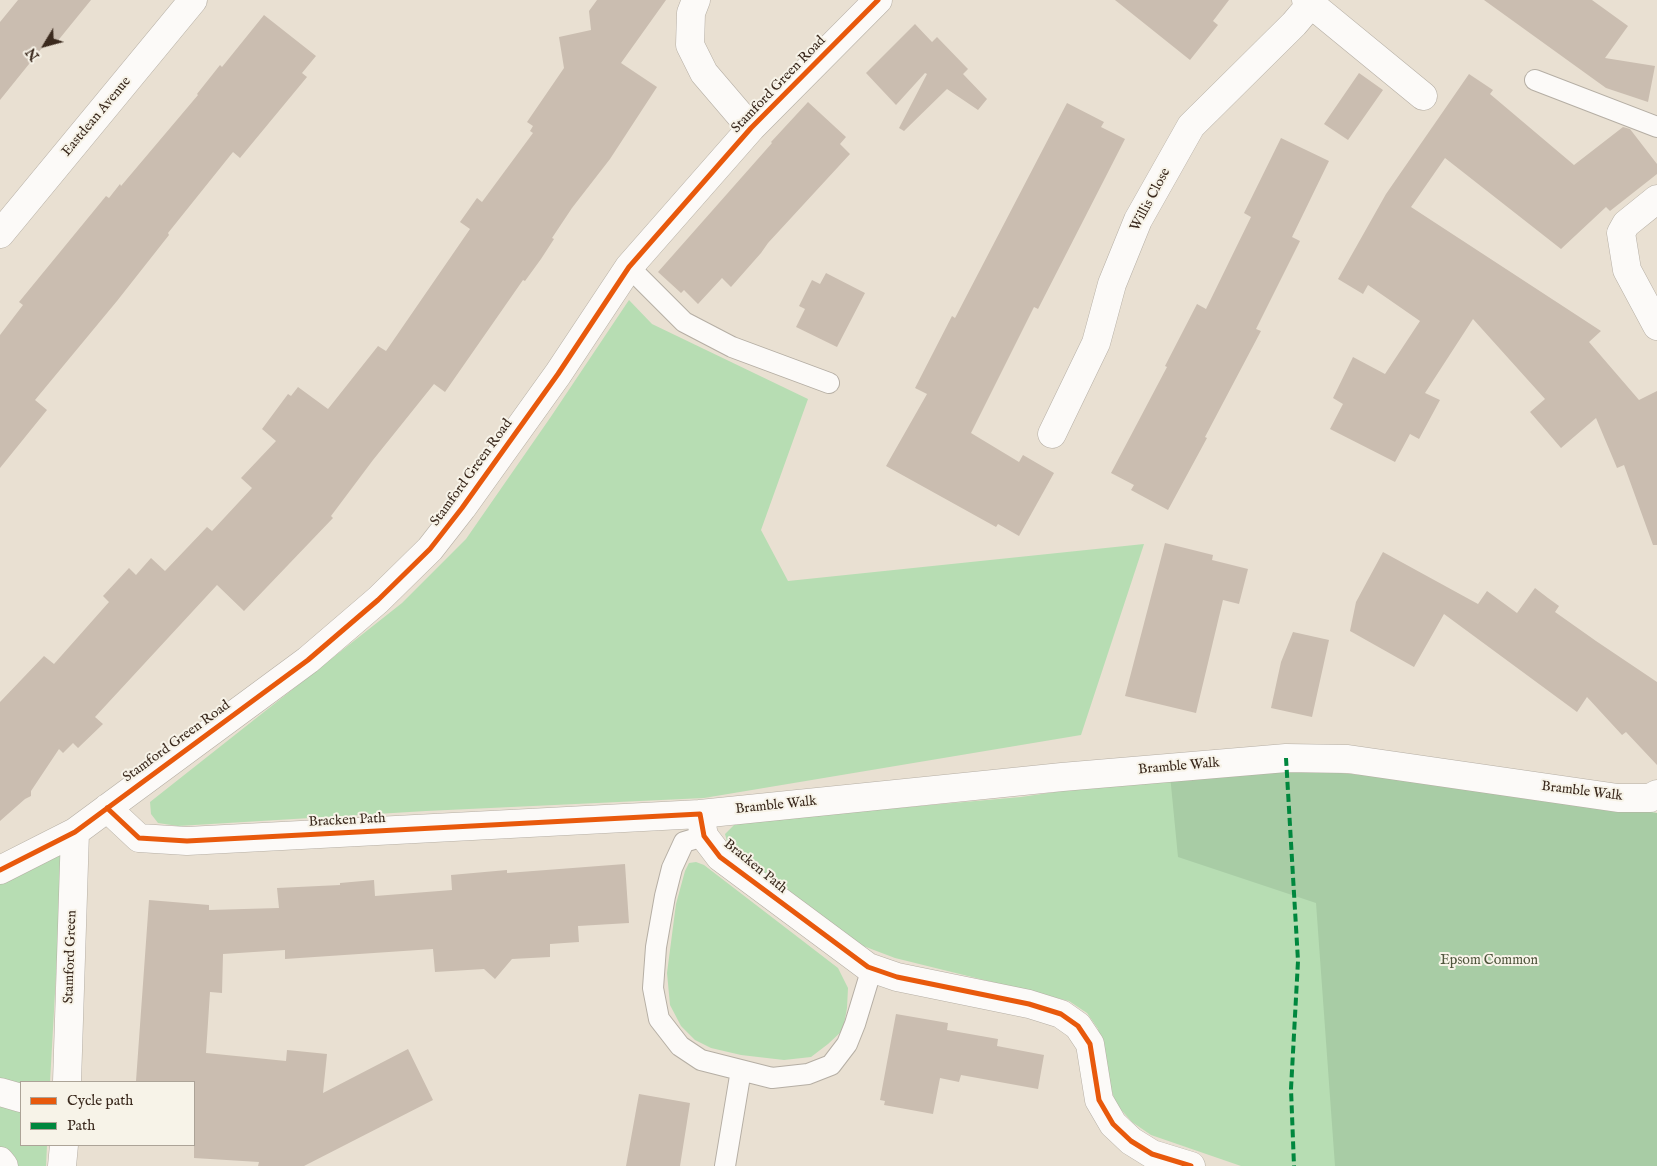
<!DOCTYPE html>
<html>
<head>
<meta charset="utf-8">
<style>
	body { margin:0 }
	#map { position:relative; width:1657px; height:1166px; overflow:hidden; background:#e9e0d2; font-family:"IM FELL English",serif }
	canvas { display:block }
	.legend { position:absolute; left:20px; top:1081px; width:175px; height:65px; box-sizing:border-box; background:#f7f3e8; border:1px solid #aca397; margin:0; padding:6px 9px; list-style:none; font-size:15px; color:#3b2a1e }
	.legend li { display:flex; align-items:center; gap:10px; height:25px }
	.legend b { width:25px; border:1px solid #aca397 }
	.north { position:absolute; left:20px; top:20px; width:50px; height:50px; -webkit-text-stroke:4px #f7f3e8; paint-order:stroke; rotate:233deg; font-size:14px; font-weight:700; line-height:20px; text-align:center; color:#3b2a1e }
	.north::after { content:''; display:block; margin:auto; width:18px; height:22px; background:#3b2a1e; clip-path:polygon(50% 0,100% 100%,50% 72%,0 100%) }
</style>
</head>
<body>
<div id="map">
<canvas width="1657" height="1166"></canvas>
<ul class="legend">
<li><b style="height:6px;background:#e8590c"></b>Cycle path</li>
<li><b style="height:6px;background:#00873e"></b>Path</li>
</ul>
<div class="north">N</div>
</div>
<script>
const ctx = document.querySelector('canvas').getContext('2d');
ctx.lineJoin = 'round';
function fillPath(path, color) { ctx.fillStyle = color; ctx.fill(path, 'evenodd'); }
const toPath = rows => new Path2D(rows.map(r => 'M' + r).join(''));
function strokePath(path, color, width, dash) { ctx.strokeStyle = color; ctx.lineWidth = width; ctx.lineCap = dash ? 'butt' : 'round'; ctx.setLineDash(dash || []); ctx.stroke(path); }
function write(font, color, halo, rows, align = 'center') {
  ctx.font = font + ' "IM FELL English",serif'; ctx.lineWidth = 4; ctx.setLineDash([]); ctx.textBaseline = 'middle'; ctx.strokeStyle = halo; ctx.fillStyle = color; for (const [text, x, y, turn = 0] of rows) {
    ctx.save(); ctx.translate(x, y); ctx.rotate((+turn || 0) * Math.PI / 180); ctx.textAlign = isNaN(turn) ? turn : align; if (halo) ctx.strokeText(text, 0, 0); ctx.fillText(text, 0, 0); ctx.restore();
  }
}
const green = toPath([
	[629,300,652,324,808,399,761,530,788,581,1144,544,1081,735,704,798,426,811,178,826,158,823,151,814,150,802,402,603,466,539,550,418],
	[1170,775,1438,782,1657,813,1657,1166,1241,1166,1151,1135,1132,1122,1116,1104,1109,1082,1098,1029,1087,1013,1069,1001,895,958,858,944,729,849,725,834,734,825,749,821,1021,797],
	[63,850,50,1082,21,1082,21,1145,47,1145,46,1166,0,1166,0,882],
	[696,862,704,865,838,968,848,988,847,1008,843,1030,828,1044,811,1057,784,1060,741,1055,711,1048,695,1040,681,1026,670,1005,667,973,676,904,685,871,689,863]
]);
const forest = toPath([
	[1298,769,1438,782,1657,813,1657,1166,1335,1166,1316,903,1178,857,1170,775]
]);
const building = toPath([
	[18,0,91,0,56,43,50,38,0,100,0,22],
	[597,0,666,0,621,63,657,87,610,159,572,208,552,238,554,239,541,259,525,281,523,280,445,392,434,384,373,460,331,516,333,518,244,611,217,585,95,717,103,724,78,748,73,743,63,753,59,749,31,791,31,796,25,799,0,821,0,702,44,656,54,664,109,602,103,596,129,568,136,575,151,558,165,571,207,527,212,531,252,488,241,478,276,441,262,429,288,394,291,396,298,387,328,409,378,346,386,351,470,229,460,222,477,198,482,202,533,133,530,131,533,126,527,122,564,68,559,37,591,30,589,11],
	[1115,0,1229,0,1213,21,1218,25,1190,60],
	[1484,0,1592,0,1628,26,1605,58,1655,66,1648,102,1606,88],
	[264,15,316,56,302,73,307,77,240,158,233,152,168,233,169,235,117,301,35,400,47,410,0,468,0,335,23,305,19,302,106,196,109,198,120,184,121,186,198,95,197,94,220,65,222,67],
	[915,24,932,42,937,37,968,69,963,74,987,99,978,110,947,89,904,131,899,128,927,74,925,73,896,105,866,73],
	[1359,73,1383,90,1348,140,1324,124],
	[1469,74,1493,90,1490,94,1574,165,1623,127,1630,129,1657,164,1657,174,1610,211,1606,207,1561,249,1445,158,1411,207,1601,331,1589,342,1639,400,1657,391,1657,545,1653,545,1624,465,1617,468,1596,418,1561,448,1530,412,1545,399,1473,319,1425,393,1440,400,1419,439,1410,434,1395,462,1330,429,1343,404,1333,398,1353,357,1385,374,1420,321,1368,285,1363,294,1338,279,1386,194],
	[808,102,846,137,840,144,850,154,768,243,761,253,731,287,722,278,698,304,684,290,681,293,658,272,772,143,771,142],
	[1067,103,1104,122,1101,127,1125,139,1038,309,1034,307,971,433,1019,462,1023,455,1054,473,1019,536,998,524,996,527,886,466,927,394,915,388,952,316,955,318],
	[1281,138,1329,161,1292,237,1300,241,1256,329,1261,331,1205,437,1207,438,1168,510,1131,490,1134,485,1111,473,1167,367,1165,366,1197,304,1206,309,1251,217,1244,213],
	[826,273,865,293,837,347,796,327,805,309,799,306,812,280,820,284],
	[1165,543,1213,555,1212,560,1248,569,1239,604,1223,600,1196,713,1125,696],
	[1383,552,1478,604,1487,591,1517,613,1535,588,1548,598,1559,606,1555,612,1596,641,1657,682,1657,765,1626,732,1622,735,1587,697,1577,712,1444,614,1414,667,1350,631,1356,602],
	[1293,632,1329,640,1312,717,1271,708,1281,662],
	[625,864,629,923,578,926,579,942,550,944,550,957,512,959,495,979,484,969,435,972,433,949,285,959,285,950,223,954,222,993,210,992,206,1053,286,1061,287,1050,327,1054,323,1093,408,1049,433,1100,304,1166,258,1166,259,1162,194,1158,194,1082,136,1081,149,900,209,905,209,910,279,908,277,888,340,885,340,883,374,880,375,896,452,890,451,875,507,870,507,873],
	[896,1014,948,1023,947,1030,998,1039,997,1046,1044,1055,1038,1089,961,1075,959,1082,940,1078,933,1114,884,1105,885,1101,880,1100],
	[639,1094,690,1103,680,1166,626,1166]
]);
const service = toPath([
	[1535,80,1657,127],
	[629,267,684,322,732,347,829,383],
	[704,836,684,842,672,868,665,896,656,947,653,988,659,1019,680,1046,701,1060,772,1078,808,1074,831,1065,847,1044,855,1024,872,968],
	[725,1166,741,1070]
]);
const minor = toPath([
	[696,0,691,13,690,45,704,73,751,128],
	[1306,0,1423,96],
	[1657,199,1626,224,1621,233,1627,270,1657,326],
	[0,234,193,0],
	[1052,434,1096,343,1112,284,1138,220,1191,126,1294,24,1311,4],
	[107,808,139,838,187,841,700,814,704,836,720,857,868,967,897,977,1029,1004,1061,1014,1078,1026,1090,1044,1099,1100,1113,1124,1131,1141,1152,1154,1191,1166],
	[700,814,1062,777,1286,758,1348,759,1618,798,1650,798,1657,794],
	[0,870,75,832,308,660,378,600,430,549,462,508,558,374,629,267,751,128,878,0],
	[67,1082,75,832],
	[0,1092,21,1098],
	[0,1161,4,1166],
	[62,1166,64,1145]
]);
const quiet = toPath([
	[1286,758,1298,961,1291,1089,1294,1166]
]);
const cycleway = toPath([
	[107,808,139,838,187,841,700,814,704,836,720,857,868,967,897,977,1029,1004,1061,1014,1078,1026,1090,1044,1099,1100,1113,1124,1131,1141,1152,1154,1191,1166],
	[0,870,75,832,308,660,378,600,430,549,462,508,558,374,629,267,751,128,878,0]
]);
const streetNames = [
	["Stamford Green Road",779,85,-46],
	["Eastdean Avenue",97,117,-50],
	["Willis Close",1151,200,-62],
	["Stamford Green Road",472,473,-54],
	["Stamford Green Road",177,742,-36],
	["Bramble Walk",1179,767,-5],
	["Bramble Walk",1582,792,7],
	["Bramble Walk",776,806,-6],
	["Bracken Path",347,821,-3],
	["Bracken Path",755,867,39],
	["Stamford Green",71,957,-88]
];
const parkNames = [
	["Epsom Common",1489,961]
];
fillPath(green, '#b7ddb3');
fillPath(forest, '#a8cca5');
fillPath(building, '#cabdb0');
strokePath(service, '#b5aea4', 22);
strokePath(minor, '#b5aea4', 29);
strokePath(service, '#fcfaf8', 20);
strokePath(minor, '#fcfaf8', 28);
strokePath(quiet, '#00873e', 4, [8, 4]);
strokePath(cycleway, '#e8590c', 5);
write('14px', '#3b2a1e', '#f7f3e8', streetNames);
write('14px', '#50563d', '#f7f3e8', parkNames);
</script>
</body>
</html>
